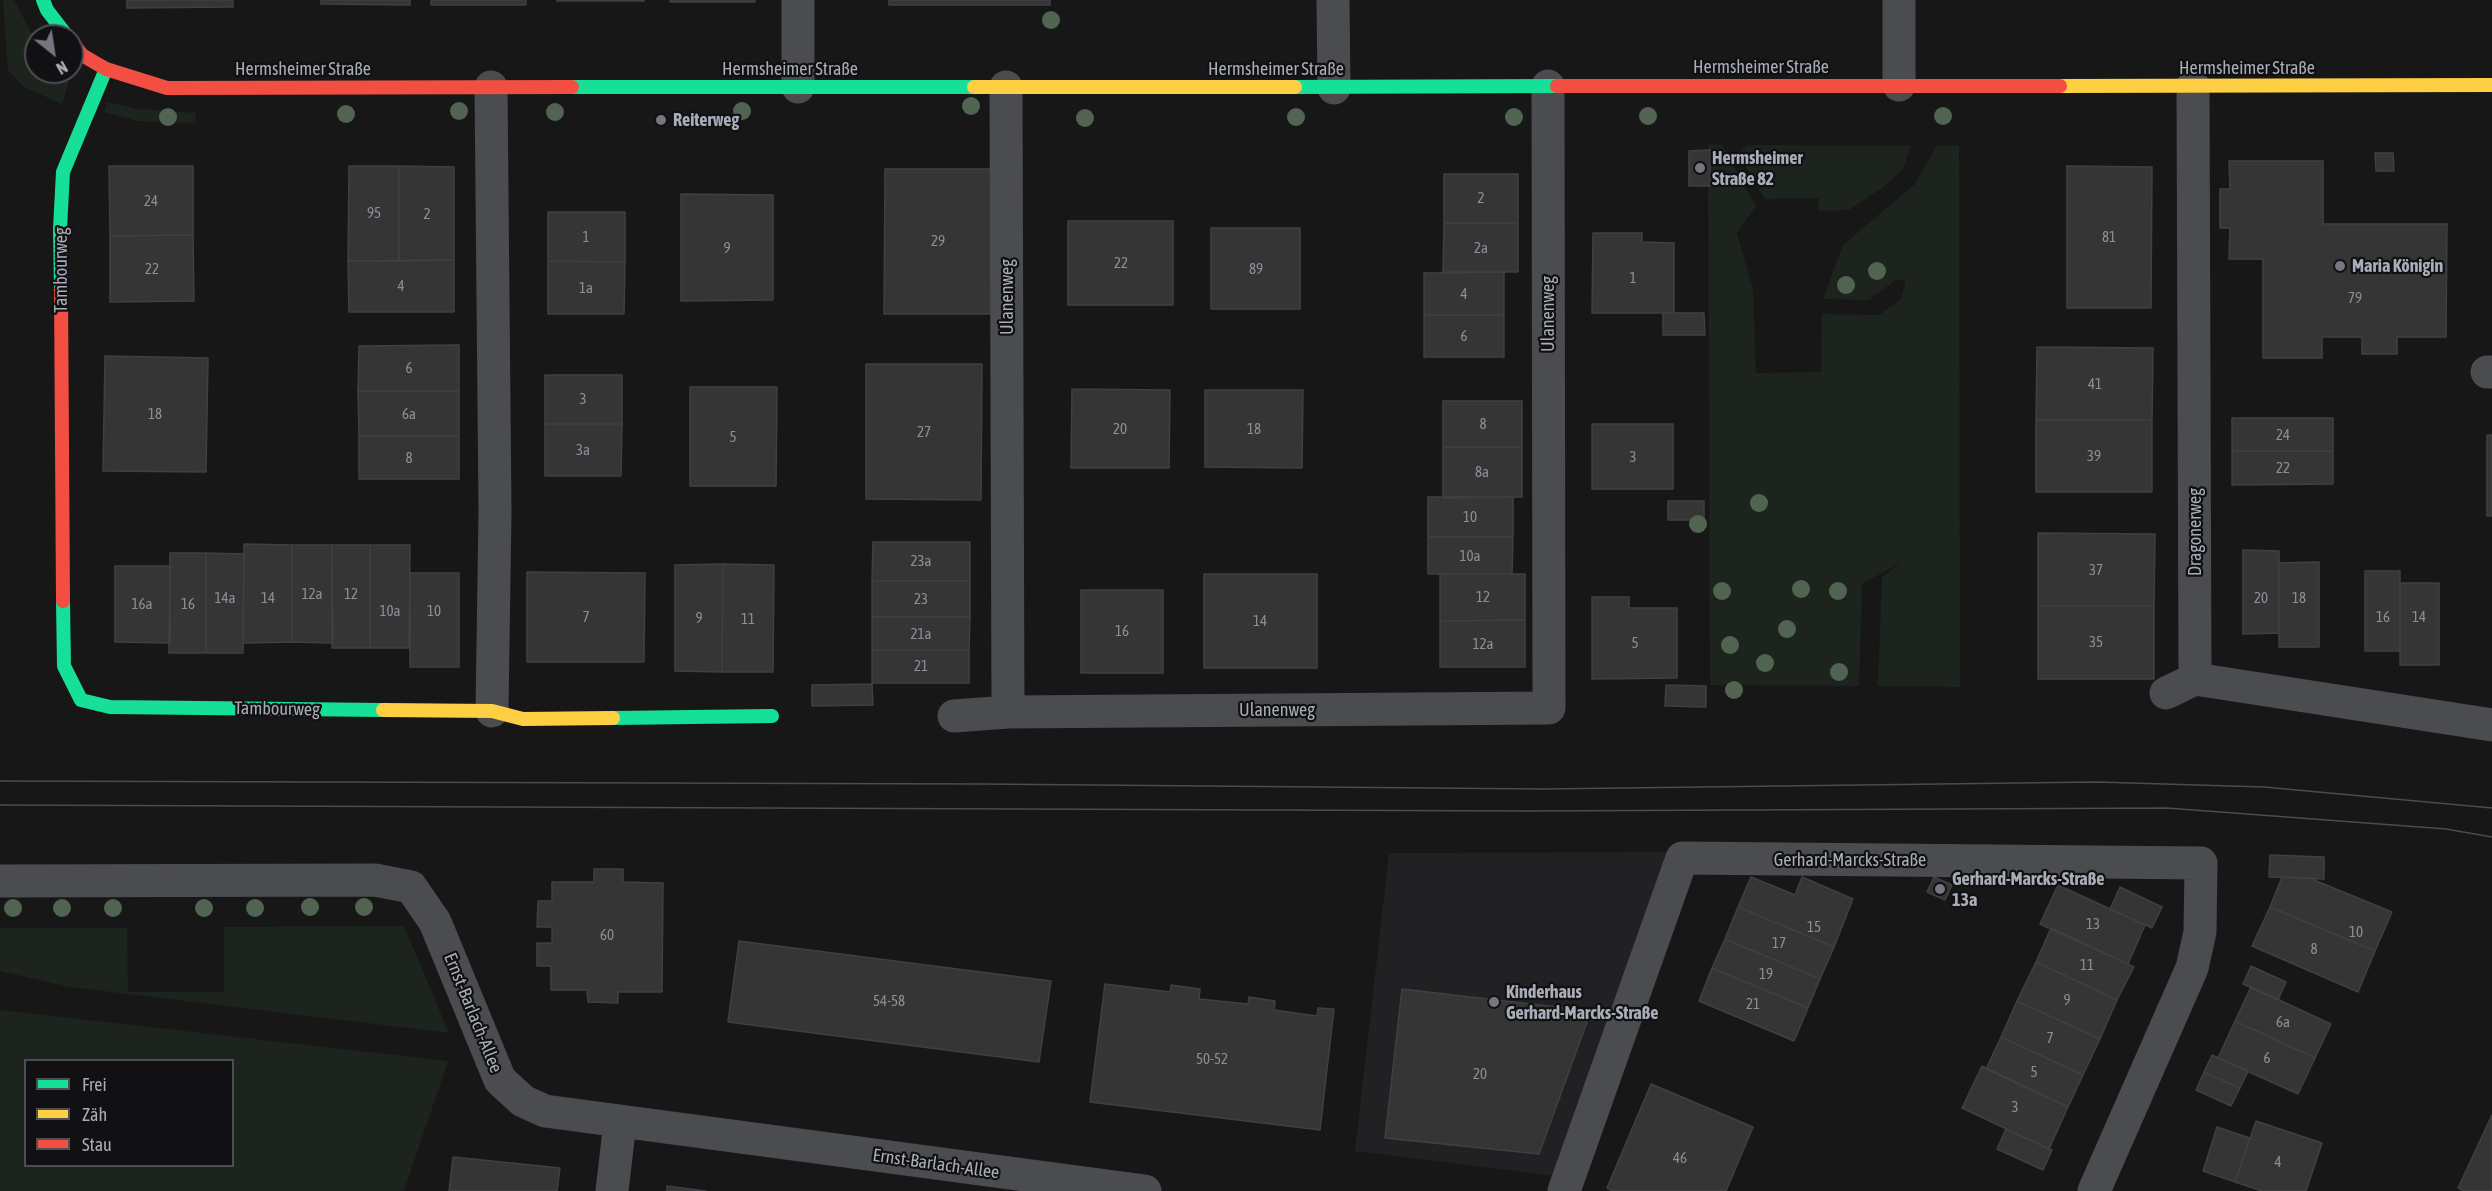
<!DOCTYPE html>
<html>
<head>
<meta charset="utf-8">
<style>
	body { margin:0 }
	#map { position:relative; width:2492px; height:1191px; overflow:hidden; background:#171717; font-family:"Asap Condensed",sans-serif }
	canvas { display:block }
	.legend { position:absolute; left:24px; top:1059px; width:210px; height:108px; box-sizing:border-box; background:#111113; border:2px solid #4d4f55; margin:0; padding:8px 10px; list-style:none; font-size:18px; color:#a8adb8 }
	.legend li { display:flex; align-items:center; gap:12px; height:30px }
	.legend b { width:30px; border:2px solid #4d4f55 }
	.north { position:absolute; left:24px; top:24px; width:60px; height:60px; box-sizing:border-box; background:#111113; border:2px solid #4d4f55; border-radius:50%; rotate:150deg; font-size:16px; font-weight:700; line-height:24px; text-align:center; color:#a8adb8 }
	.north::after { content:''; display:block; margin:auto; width:21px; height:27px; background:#757880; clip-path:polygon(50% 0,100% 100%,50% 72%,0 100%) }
</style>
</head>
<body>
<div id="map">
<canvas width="2492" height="1191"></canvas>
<ul class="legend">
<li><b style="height:8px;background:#16e098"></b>Frei</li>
<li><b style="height:8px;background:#ffcf43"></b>Zäh</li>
<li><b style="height:8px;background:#f24e42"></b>Stau</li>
</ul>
<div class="north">N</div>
</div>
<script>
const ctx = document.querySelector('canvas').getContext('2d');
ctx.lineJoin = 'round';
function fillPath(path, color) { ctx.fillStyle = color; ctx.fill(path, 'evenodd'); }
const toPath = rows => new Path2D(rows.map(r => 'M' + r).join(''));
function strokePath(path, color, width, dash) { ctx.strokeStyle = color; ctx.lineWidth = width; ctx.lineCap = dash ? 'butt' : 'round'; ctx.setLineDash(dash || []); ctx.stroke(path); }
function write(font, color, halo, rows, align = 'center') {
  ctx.font = font + ' "Asap Condensed",sans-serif'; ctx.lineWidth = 4.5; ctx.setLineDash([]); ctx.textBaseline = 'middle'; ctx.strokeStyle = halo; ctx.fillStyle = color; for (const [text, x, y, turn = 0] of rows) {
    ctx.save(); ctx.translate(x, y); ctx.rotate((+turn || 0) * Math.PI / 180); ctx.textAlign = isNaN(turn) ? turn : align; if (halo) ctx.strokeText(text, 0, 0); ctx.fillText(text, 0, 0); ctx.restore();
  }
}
const built = toPath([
	[1667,852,1555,1176,1355,1151,1389,853]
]);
const green = toPath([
	[3,0,14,0,36,42,36,72,61,72,69,81,62,104,24,87,8,70],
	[107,102,138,109,196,113,195,123,137,121,104,112],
	[1708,144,1722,145,1756,206,1737,233,1753,290,1756,373,1821,372,1822,314,1879,315,1901,299,1906,281,1897,279,1869,300,1823,299,1843,245,1915,184,1937,145,1959,146,1960,687,1878,686,1882,577,1902,562,1862,584,1859,686,1710,685],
	[1747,145,1911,146,1903,169,1885,186,1849,210,1819,211,1818,198,1765,199,1738,153],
	[404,926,449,1033,70,987,0,971,0,928,127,928,128,992,224,992,224,927],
	[0,1010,448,1061,404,1191,0,1191],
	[26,1060,232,1060,232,1166,26,1166]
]);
const building = toPath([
	[127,0,233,0,233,7,127,8,127,0],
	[321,0,410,0,410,5,321,4,321,0],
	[431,0,526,0,526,5,431,5,431,0],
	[557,0,644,0,644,1,557,1,557,0],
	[670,0,755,0,755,2,670,2,670,0],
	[889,0,1050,0,1050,5,889,5,889,0],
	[1710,150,1710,186,1689,186,1689,151,1710,150],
	[2375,153,2393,153,2394,171,2376,171,2375,153],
	[2229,161,2323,161,2323,224,2447,224,2446,337,2397,337,2397,354,2362,354,2362,337,2322,337,2322,358,2263,358,2263,259,2229,259,2230,228,2220,228,2220,189,2230,189,2229,161],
	[109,166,193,166,193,235,110,236,109,166],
	[349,166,399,166,399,261,348,261,349,166],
	[399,166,454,167,454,260,399,261,399,166],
	[2067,166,2152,167,2151,308,2067,308,2067,166],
	[885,169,993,169,992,314,884,314,885,169],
	[1444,174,1518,174,1518,223,1444,223,1444,174],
	[681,194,773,195,773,300,681,301,681,194],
	[548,212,625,212,625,262,548,261,548,212],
	[1068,221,1173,221,1173,305,1068,305,1068,221],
	[1444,223,1518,223,1518,272,1443,272,1444,223],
	[1211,228,1300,228,1300,309,1211,309,1211,228],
	[1593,233,1642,233,1642,242,1674,243,1674,313,1592,313,1593,233],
	[193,235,194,301,110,302,110,236,193,235],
	[454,260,454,312,349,312,348,261,454,260],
	[548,261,625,262,624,314,548,314,548,261],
	[1504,272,1504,315,1424,315,1424,273,1504,272],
	[1663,313,1704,313,1705,335,1663,335,1663,313],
	[1424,315,1504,315,1504,357,1424,357,1424,315],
	[459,345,459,391,358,391,359,346,459,345],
	[2037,347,2153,348,2152,420,2036,420,2037,347],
	[105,356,208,358,206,472,103,471,105,356],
	[866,364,982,364,981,500,866,499,866,364],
	[545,375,622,375,622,424,545,424,545,375],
	[690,387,777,387,776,486,690,486,690,387],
	[1072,389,1170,390,1169,468,1071,468,1072,389],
	[1205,390,1303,390,1302,468,1205,467,1205,390],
	[358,391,459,391,459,436,359,436,358,391],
	[1443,401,1522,401,1522,447,1443,447,1443,401],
	[2232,418,2333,418,2333,451,2232,451,2232,418],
	[2036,420,2152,420,2152,492,2036,492,2036,420],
	[545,424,622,424,621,476,545,476,545,424],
	[1592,424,1673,424,1673,489,1592,489,1592,424],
	[2487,435,2492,435,2492,516,2487,516,2487,435],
	[359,436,459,436,459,479,359,479,359,436],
	[1443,447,1522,447,1522,497,1443,498,1443,447],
	[2232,451,2333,451,2333,484,2232,485,2232,451],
	[1428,497,1513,497,1513,537,1428,537,1428,497],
	[1668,501,1704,501,1704,520,1668,520,1668,501],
	[2038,533,2155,534,2154,606,2038,606,2038,533],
	[1428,537,1513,537,1512,574,1428,574,1428,537],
	[873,542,970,542,970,581,872,581,873,542],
	[244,544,292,545,292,642,243,643,244,544],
	[292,545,332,545,333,643,292,642,292,545],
	[332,545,370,545,370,648,332,648,332,545],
	[370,545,410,545,409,648,370,648,370,545],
	[2243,550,2279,551,2279,633,2243,634,2243,550],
	[170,553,206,553,206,653,169,653,170,553],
	[206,553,244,554,243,653,206,653,206,553],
	[2319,562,2319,647,2279,647,2279,563,2319,562],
	[723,564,722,672,675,671,675,565,723,564],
	[723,564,774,565,773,672,722,672,723,564],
	[115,566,170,566,170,643,115,642,115,566],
	[2365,571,2400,571,2400,651,2365,651,2365,571],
	[527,572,645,573,644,662,527,662,527,572],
	[410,573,459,573,459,667,410,667,410,573],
	[1204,574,1317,574,1317,668,1204,668,1204,574],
	[1440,574,1525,574,1525,620,1440,621,1440,574],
	[872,581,970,581,970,617,872,617,872,581],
	[2400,583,2439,583,2439,665,2400,665,2400,583],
	[1081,590,1163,590,1163,673,1081,673,1081,590],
	[1592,597,1629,597,1629,608,1677,608,1677,678,1592,679,1592,597],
	[2038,606,2154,606,2154,679,2038,679,2038,606],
	[872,617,970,617,969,650,872,650,872,617],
	[1525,620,1525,667,1440,667,1440,621,1525,620],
	[872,650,969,650,969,683,872,683,872,650],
	[872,684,873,705,812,706,812,685,872,684],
	[1666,685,1706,686,1706,707,1665,706,1666,685],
	[2270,855,2324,857,2324,879,2269,877,2270,855],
	[594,869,623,869,623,882,663,883,662,992,618,992,618,1003,588,1002,587,990,551,990,551,966,537,966,537,943,552,943,552,927,537,927,538,901,552,901,552,882,594,882,594,869],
	[1751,877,1795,895,1802,877,1853,899,1834,947,1738,907,1751,877],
	[1934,877,1952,885,1945,900,1927,892,1934,877],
	[2282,877,2309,878,2392,912,2375,951,2270,907,2282,877],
	[2058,885,2145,925,2128,964,2040,924,2058,885],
	[2120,887,2162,907,2152,928,2110,909,2120,887],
	[1738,907,1834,947,1820,979,1725,939,1738,907],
	[2270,907,2375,951,2358,992,2252,946,2270,907],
	[2051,928,2134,967,2117,1000,2036,962,2051,928],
	[1725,939,1820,979,1808,1008,1712,968,1725,939],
	[739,941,1051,981,1039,1062,728,1022,739,941],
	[2036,962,2117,1000,2100,1039,2017,1001,2036,962],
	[2251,966,2286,982,2278,1000,2243,984,2251,966],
	[1712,968,1808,1008,1794,1041,1699,1001,1712,968],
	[1105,984,1170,992,1171,985,1200,989,1199,999,1248,1004,1249,997,1275,1001,1274,1010,1317,1016,1318,1008,1334,1009,1320,1130,1090,1102,1105,984],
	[2251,987,2331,1024,2315,1058,2235,1021,2251,987],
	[1402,989,1591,1011,1539,1154,1385,1138,1402,989],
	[2017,1001,2100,1039,2083,1075,2001,1037,2017,1001],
	[2235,1021,2315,1058,2298,1094,2218,1058,2235,1021],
	[2001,1037,2083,1075,2068,1107,1986,1069,2001,1037],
	[2212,1055,2248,1071,2240,1088,2204,1072,2212,1055],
	[1982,1066,2068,1107,2049,1149,1962,1108,1982,1066],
	[2204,1072,2240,1088,2231,1106,2196,1090,2204,1072],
	[1651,1084,1753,1127,1726,1191,1613,1191,1607,1188,1651,1084],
	[2492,1115,2492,1191,2465,1191,2458,1188,2492,1115],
	[2256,1121,2322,1143,2306,1191,2262,1191,2235,1182,2256,1121],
	[2217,1127,2250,1138,2235,1182,2203,1171,2217,1127],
	[2006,1129,2052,1150,2043,1170,1997,1149,2006,1129],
	[453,1157,560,1168,557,1191,449,1191,453,1157],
	[667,1186,706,1191,667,1191,667,1186]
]);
const street = toPath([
	[1333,0,1334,88],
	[1899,85,1899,0],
	[2193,86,2195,679],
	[491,87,495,511,492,711],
	[798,87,798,0],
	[1006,87,1008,712],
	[2487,372,2492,372],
	[2195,679,2492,725],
	[2166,693,2195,679],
	[954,716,1008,712,1549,708,1548,86],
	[0,881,375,880,411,887,435,922,500,1080,523,1101,545,1111,1145,1191],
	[612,1191,620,1122],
	[1564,1191,1682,858,2201,863,2200,932,2192,968,2094,1191]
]);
const fast = toPath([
	[43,0,47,10,67,36],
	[572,87,974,87],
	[1295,87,1557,86],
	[61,290,60,229,63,172,106,69],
	[63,601,64,666,81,700,110,707,383,710],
	[613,718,772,716]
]);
const slow = toPath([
	[2060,86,2492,85],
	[974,87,1295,87],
	[383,710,492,711,523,719,613,718]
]);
const jam = toPath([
	[72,42,82,55,106,69,167,88,572,87],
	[1557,86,2060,86],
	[61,290,63,601]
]);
const tram = toPath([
	[0,781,982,784,1543,789,2097,782,2264,787,2492,808],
	[0,805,1527,811,2167,808,2446,829,2492,837]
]);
const trees = [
	[1051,20],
	[971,106],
	[459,111],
	[742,111],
	[555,112],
	[346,114],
	[1648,116],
	[1943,116],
	[168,117],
	[1296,117],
	[1514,117],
	[1085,118],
	[1877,271],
	[1846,285],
	[1759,503],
	[1698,524],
	[1801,589],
	[1722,591],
	[1838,591],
	[1787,629],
	[1730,645],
	[1765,663],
	[1839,672],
	[1734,690],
	[310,907],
	[364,907],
	[13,908],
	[62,908],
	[113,908],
	[204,908],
	[255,908]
];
const markers = [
	[661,120,6,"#757880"],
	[1700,168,6,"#757880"],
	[2340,266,6,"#757880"],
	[1940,889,6,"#757880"],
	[1494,1002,6,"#757880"]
];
const numberNames = [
	["2",1481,198],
	["24",151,201],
	["95",374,213],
	["2",427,214],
	["1",586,237],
	["81",2109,237],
	["29",938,241],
	["9",727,248],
	["2a",1481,248],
	["22",1121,263],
	["22",152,269],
	["89",1256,269],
	["1",1633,278],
	["4",401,286],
	["1a",586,288],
	["4",1464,294],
	["79",2355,298],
	["6",1464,336],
	["6",409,368],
	["41",2095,384],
	["3",583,399],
	["18",155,414],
	["6a",409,414],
	["8",1483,424],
	["20",1120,429],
	["18",1254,429],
	["27",924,432],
	["24",2283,435],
	["5",733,437],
	["3a",583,450],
	["39",2094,456],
	["3",1633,457],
	["8",409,458],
	["22",2283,468],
	["8a",1482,472],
	["10",1470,517],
	["10a",1470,556],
	["23a",921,561],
	["37",2096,570],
	["12a",312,594],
	["12",351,594],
	["12",1483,597],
	["14a",225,598],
	["14",268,598],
	["20",2261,598],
	["18",2299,598],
	["23",921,599],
	["16a",142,604],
	["16",188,604],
	["10a",390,611],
	["10",434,611],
	["7",586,617],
	["16",2383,617],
	["14",2419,617],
	["9",699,618],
	["11",748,619],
	["14",1260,621],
	["16",1122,631],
	["21a",921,634],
	["35",2096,642],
	["5",1635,643],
	["12a",1483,644],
	["21",921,666],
	["13",2093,924],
	["15",1814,927],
	["10",2356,932],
	["60",607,935],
	["17",1779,943],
	["8",2314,949],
	["11",2087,965],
	["19",1766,974],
	["9",2067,1000],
	["54-58",889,1001],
	["21",1753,1004],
	["6a",2283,1022],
	["7",2050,1038],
	["6",2267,1058],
	["50-52",1212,1059],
	["5",2034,1072],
	["20",1480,1074],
	["3",2015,1107],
	["46",1680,1158],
	["4",2278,1162]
];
const streetNames = [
	["Hermsheimer Straße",1761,67],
	["Hermsheimer Straße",2247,68],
	["Hermsheimer Straße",303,69],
	["Hermsheimer Straße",790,69],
	["Hermsheimer Straße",1276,69],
	["Tambourweg",61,270,-90],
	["Ulanenweg",1007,297,-90],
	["Ulanenweg",1548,314,-90],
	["Dragonerweg",2195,532,-90],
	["Tambourweg",277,709,1],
	["Ulanenweg",1277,710],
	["Gerhard-Marcks-Straße",1850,860],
	["Ernst-Barlach-Allee",473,1013,68],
	["Ernst-Barlach-Allee",936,1164,8]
];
const poiNames = [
	["Reiterweg",673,120],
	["Hermsheimer",1712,158],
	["Straße 82",1712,179],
	["Maria Königin",2352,266],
	["Gerhard-Marcks-Straße",1952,879],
	["13a",1952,900],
	["Kinderhaus",1506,992],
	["Gerhard-Marcks-Straße",1506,1013]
];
fillPath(built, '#212123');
fillPath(green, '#1d241e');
fillPath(building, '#353536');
strokePath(building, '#3f4043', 1.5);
strokePath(street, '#4b4c50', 33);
strokePath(fast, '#16e098', 14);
strokePath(slow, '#ffcf43', 14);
strokePath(jam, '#f24e42', 14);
strokePath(tram, '#4b4c4f', 1.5);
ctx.fillStyle = '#506451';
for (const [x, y] of trees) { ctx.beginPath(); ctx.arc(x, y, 9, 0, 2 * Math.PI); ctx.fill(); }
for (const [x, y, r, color] of markers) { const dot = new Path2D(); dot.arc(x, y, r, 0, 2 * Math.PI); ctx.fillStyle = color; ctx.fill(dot); strokePath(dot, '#111113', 2); }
write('15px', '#8b8f98', null, numberNames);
write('18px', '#a8adb8', '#111113', streetNames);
write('bold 18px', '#a8adb8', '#111113', poiNames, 'left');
</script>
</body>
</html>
